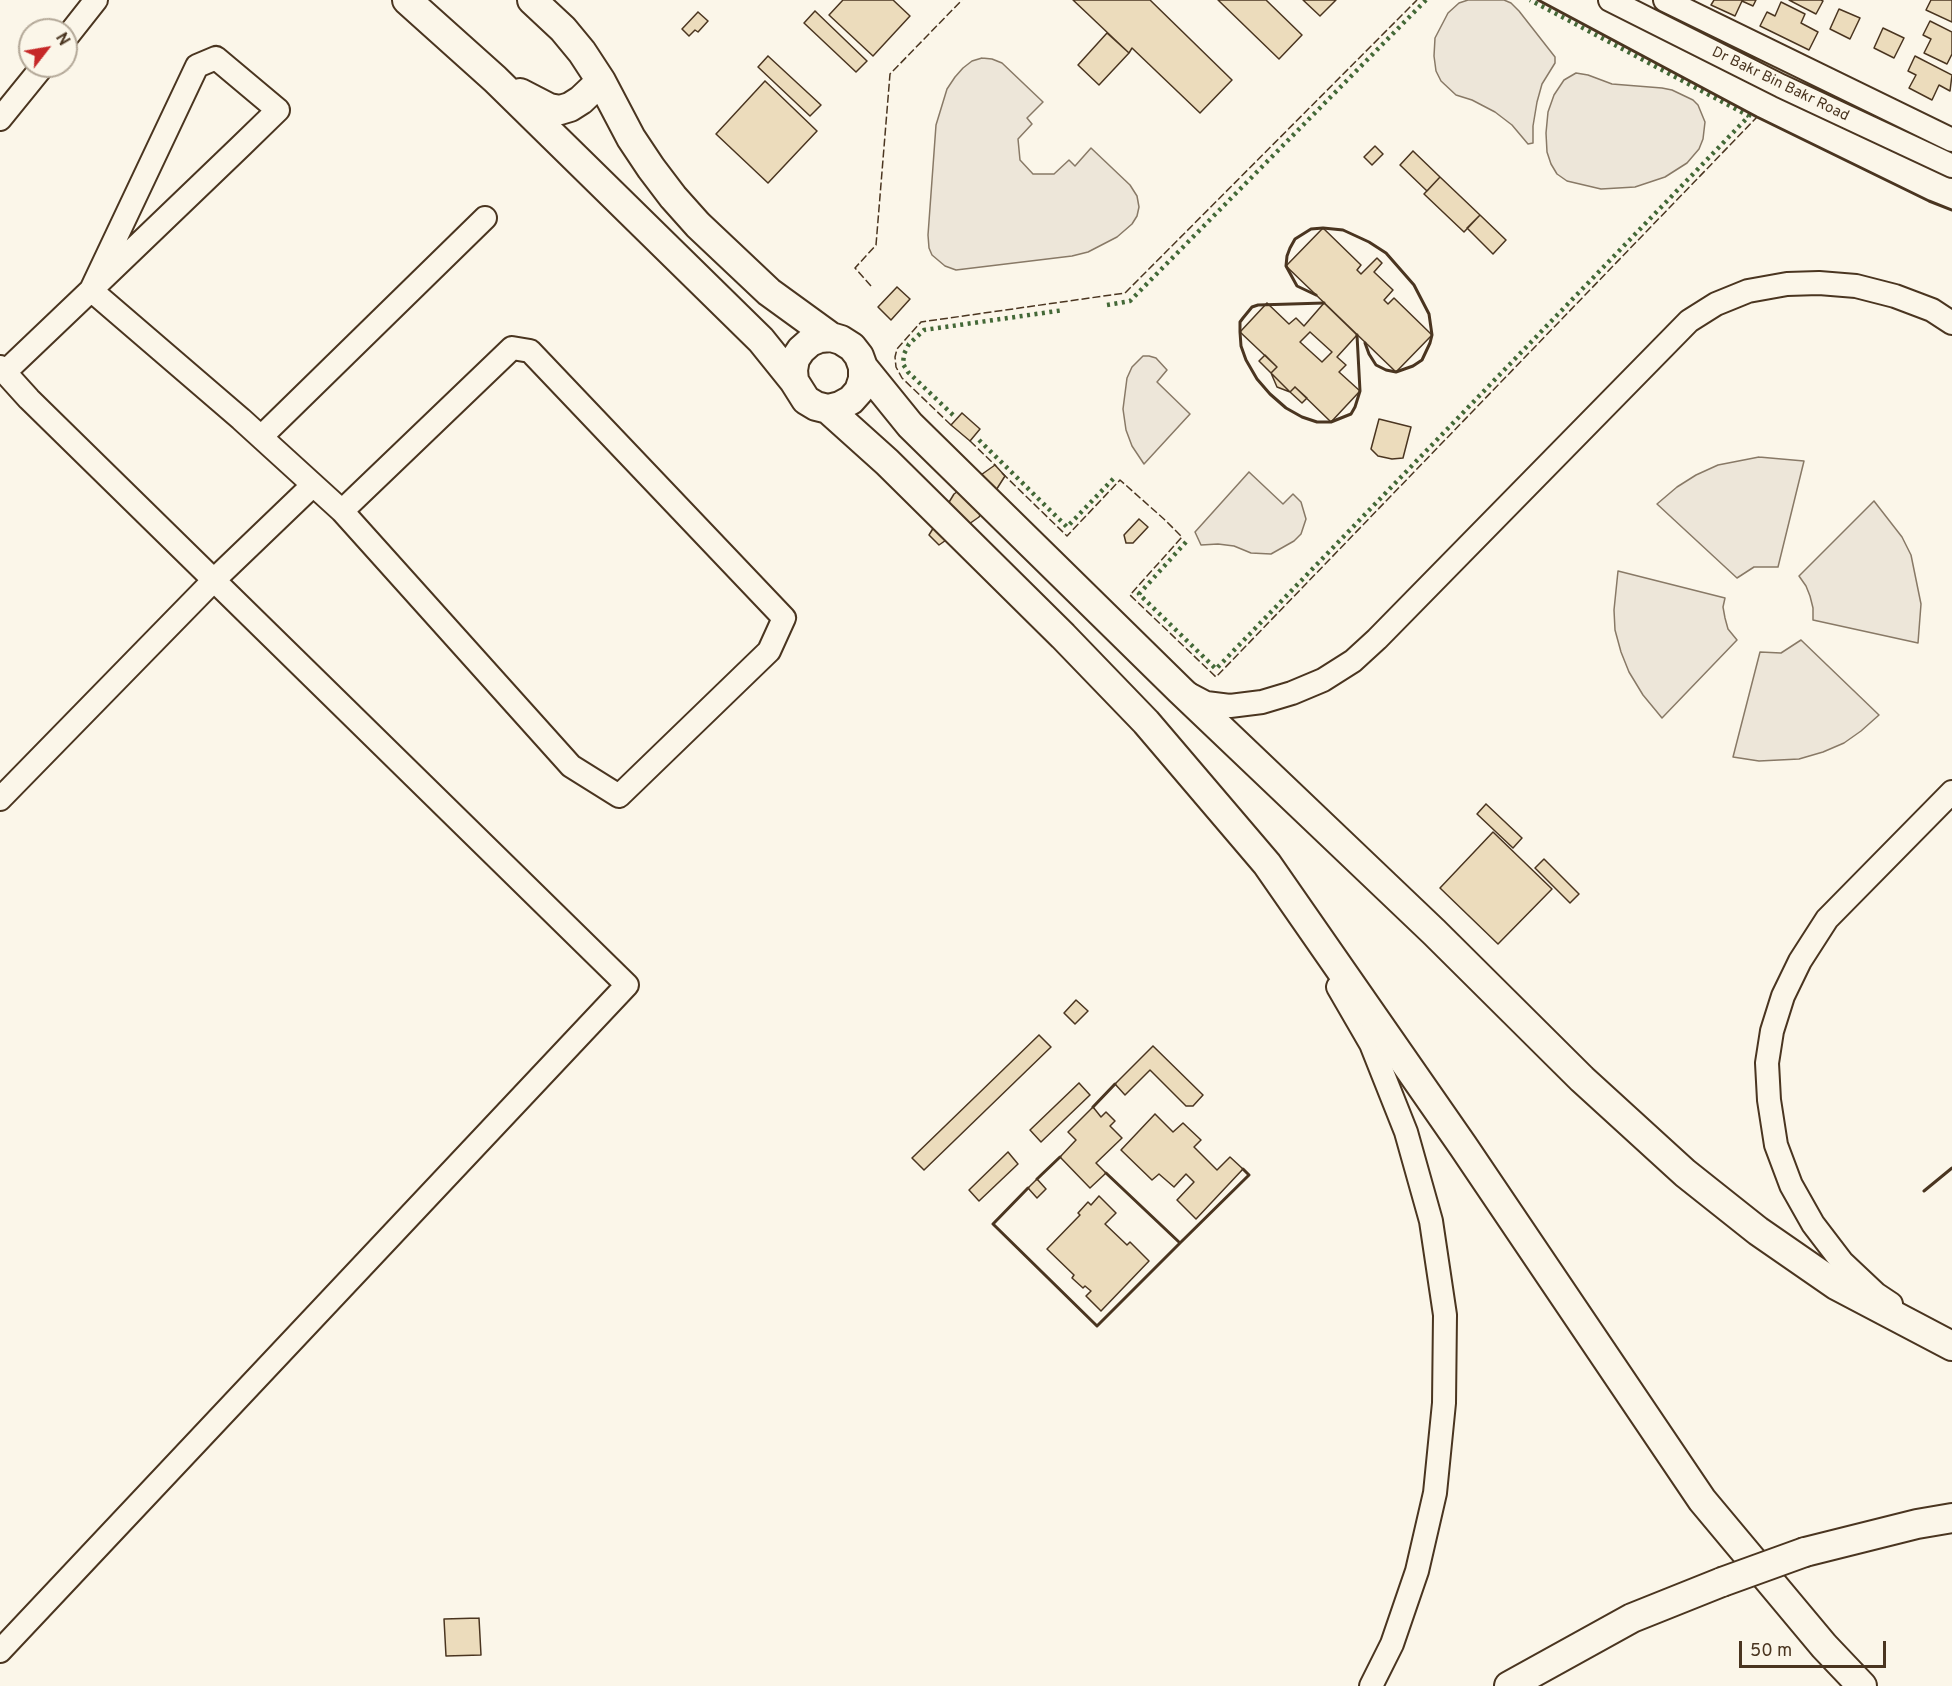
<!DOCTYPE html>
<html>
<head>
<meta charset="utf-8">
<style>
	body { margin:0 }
	#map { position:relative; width:1952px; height:1686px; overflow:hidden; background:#fbf6e9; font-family:Overpass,sans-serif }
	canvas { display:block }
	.north { position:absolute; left:18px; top:18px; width:60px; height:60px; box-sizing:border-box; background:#fbf6e9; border:2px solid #b4a999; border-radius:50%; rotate:59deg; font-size:16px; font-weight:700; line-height:24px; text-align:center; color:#4a3520 }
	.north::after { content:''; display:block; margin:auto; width:21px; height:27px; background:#c62828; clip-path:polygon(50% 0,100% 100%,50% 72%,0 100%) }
	.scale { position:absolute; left:1739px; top:1641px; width:147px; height:27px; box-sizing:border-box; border:3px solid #4a3520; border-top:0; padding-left:8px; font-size:18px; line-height:21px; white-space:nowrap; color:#4a3520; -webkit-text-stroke:4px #fbf6e9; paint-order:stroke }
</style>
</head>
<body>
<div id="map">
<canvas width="1952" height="1686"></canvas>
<div class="north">N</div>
<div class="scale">50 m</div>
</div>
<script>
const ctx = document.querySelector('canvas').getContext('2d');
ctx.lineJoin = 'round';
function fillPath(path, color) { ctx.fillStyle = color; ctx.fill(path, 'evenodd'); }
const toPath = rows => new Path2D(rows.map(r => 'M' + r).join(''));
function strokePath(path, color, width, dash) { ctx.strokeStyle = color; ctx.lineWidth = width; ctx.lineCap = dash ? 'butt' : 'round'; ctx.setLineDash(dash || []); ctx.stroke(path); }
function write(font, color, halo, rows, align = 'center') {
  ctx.font = font + ' Overpass,sans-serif'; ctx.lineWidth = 4.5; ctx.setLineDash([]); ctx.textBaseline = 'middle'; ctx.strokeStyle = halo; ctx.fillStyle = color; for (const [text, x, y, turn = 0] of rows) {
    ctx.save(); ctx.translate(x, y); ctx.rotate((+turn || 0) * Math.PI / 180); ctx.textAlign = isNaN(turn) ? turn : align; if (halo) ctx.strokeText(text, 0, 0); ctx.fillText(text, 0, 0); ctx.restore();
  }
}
const green = toPath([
	[1468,0,1504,0,1511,3,1519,11,1555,57,1555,63,1542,84,1537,102,1533,126,1533,143,1528,144,1512,125,1495,112,1472,100,1456,95,1441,81,1436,71,1434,56,1435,38,1448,13,1459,3,1468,0],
	[982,58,992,59,1002,63,1043,102,1027,118,1032,124,1018,139,1020,160,1033,174,1054,174,1069,160,1075,166,1091,148,1130,185,1137,196,1139,207,1137,216,1132,224,1117,237,1088,252,1072,256,956,270,945,266,932,255,929,248,928,235,936,125,947,89,955,77,963,68,972,61,982,58],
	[1576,73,1588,75,1612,84,1662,88,1672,90,1693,100,1698,105,1705,122,1703,139,1699,149,1687,163,1665,177,1635,187,1601,189,1567,181,1557,174,1551,164,1547,152,1546,133,1548,112,1554,95,1564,80,1576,73],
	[1143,356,1149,356,1156,358,1167,370,1157,382,1190,414,1144,464,1132,446,1126,430,1123,409,1127,378,1132,367,1143,356],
	[1759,457,1804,461,1778,567,1754,567,1737,578,1657,504,1677,487,1696,475,1718,465,1759,457],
	[1249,472,1283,504,1293,494,1301,502,1306,519,1301,534,1294,541,1271,554,1251,553,1234,546,1218,544,1201,545,1195,532,1249,472],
	[1874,501,1902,537,1911,555,1921,604,1918,643,1813,620,1813,608,1810,596,1806,586,1799,576,1874,501],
	[1618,571,1725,598,1723,607,1725,618,1728,629,1737,640,1662,718,1643,695,1629,672,1621,652,1615,630,1614,610,1618,571],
	[1801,640,1879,715,1861,731,1844,743,1823,752,1799,759,1759,761,1733,757,1760,652,1781,653,1801,640]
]);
const building = toPath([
	[843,0,893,0,910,16,873,56,829,15,843,0],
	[1073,0,1150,0,1232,80,1200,113,1132,48,1129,53,1073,0],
	[1218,0,1266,0,1302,35,1279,59,1218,0],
	[1303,0,1336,0,1320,16,1303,0],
	[1714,0,1756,0,1753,6,1742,1,1735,16,1711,5,1714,0],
	[1789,0,1821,0,1823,1,1816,14,1789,0],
	[1931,0,1952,0,1952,22,1926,10,1931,0],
	[1781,2,1805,14,1801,23,1818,32,1809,50,1760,26,1767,12,1775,16,1781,2],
	[1839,9,1860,18,1850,39,1830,29,1839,9],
	[815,11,867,61,856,72,804,23,815,11],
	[698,12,708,21,698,32,695,30,689,36,682,29,698,12],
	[1930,21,1952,32,1952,54,1947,64,1924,53,1931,39,1923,35,1930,21],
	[1883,28,1904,38,1894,58,1874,48,1883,28],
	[1107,33,1129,53,1099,85,1078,65,1107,33],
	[768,56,821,105,810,116,758,67,768,56],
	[1915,56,1952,75,1950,91,1939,85,1932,100,1909,88,1916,75,1908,71,1915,56],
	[765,81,817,131,768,183,716,134,765,81],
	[1375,146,1383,154,1372,165,1364,157,1375,146],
	[1413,151,1440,177,1427,191,1400,165,1413,151],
	[1440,177,1480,215,1464,232,1424,194,1440,177],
	[1480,215,1506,240,1493,254,1467,228,1480,215],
	[1323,228,1361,265,1357,270,1361,274,1377,258,1382,263,1374,272,1393,290,1384,300,1388,304,1394,298,1432,335,1396,372,1286,266,1323,228],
	[897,287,910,299,891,320,878,307,897,287],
	[1267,303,1289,324,1296,318,1304,326,1324,303,1357,335,1337,357,1346,365,1339,372,1360,391,1331,422,1295,387,1290,392,1271,373,1277,367,1240,332,1267,303],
	[1310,332,1332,352,1322,362,1300,342,1310,332],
	[1265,355,1277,367,1271,373,1259,361,1265,355],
	[1271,373,1290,392,1277,387,1271,373],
	[1295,387,1307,398,1302,403,1290,392,1295,387],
	[962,413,980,429,970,441,951,425,962,413],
	[1379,419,1411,427,1403,458,1392,459,1378,456,1371,449,1379,419],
	[995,465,1005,476,979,517,939,545,929,535,954,494,995,465],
	[1139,519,1148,527,1133,543,1126,543,1124,535,1139,519],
	[1486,804,1522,838,1513,848,1477,814,1486,804],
	[1493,832,1552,889,1498,944,1440,888,1493,832],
	[1544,859,1579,894,1570,903,1535,868,1544,859],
	[1076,1000,1088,1011,1075,1024,1064,1013,1076,1000],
	[1039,1035,1051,1047,924,1170,912,1158,1039,1035],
	[1153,1046,1203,1095,1193,1106,1186,1106,1150,1070,1125,1095,1115,1084,1153,1046],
	[1079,1083,1090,1095,1041,1142,1030,1130,1079,1083],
	[1093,1107,1101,1117,1106,1112,1115,1121,1110,1126,1122,1138,1096,1163,1106,1173,1090,1188,1060,1157,1076,1140,1068,1132,1093,1107],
	[1155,1114,1173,1132,1183,1123,1201,1140,1194,1147,1217,1170,1230,1157,1243,1169,1196,1219,1177,1200,1194,1182,1186,1174,1174,1187,1159,1174,1152,1180,1121,1150,1155,1114],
	[1008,1152,1018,1164,979,1201,969,1190,1008,1152],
	[1037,1179,1046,1189,1037,1198,1028,1188,1037,1179],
	[1099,1196,1116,1213,1105,1224,1127,1245,1130,1242,1149,1261,1101,1311,1086,1296,1091,1291,1085,1286,1083,1288,1072,1278,1074,1275,1047,1249,1080,1215,1078,1213,1088,1202,1091,1205,1099,1196],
	[479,1618,481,1655,446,1656,444,1619,479,1618]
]);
const minor = toPath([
	[1610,0,1781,86,1952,166],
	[1665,0,1952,140],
	[66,38,96,0],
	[0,119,43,66],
	[0,367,29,399,627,985,0,1651],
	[5,372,91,290,241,146,278,110,216,58,197,66,91,290,241,419,342,511,571,766,619,796,769,651,784,618,530,351,512,348,342,511],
	[261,437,485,218],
	[1187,693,1206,703,1230,706,1262,702,1292,693,1323,680,1353,661,1377,639,1689,321,1716,304,1748,291,1787,284,1819,283,1856,286,1895,296,1932,310,1952,323],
	[0,799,214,580,313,485],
	[1338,987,1371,1044,1406,1132,1431,1221,1445,1315,1444,1403,1435,1493,1417,1571,1392,1644,1371,1686],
	[1891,1304,1876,1294,1842,1262,1813,1224,1791,1185,1776,1145,1769,1100,1767,1063,1772,1031,1783,996,1800,961,1827,919,1952,792]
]);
const major = toPath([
	[407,0,495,79,761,340,794,381,806,400,816,406,828,409,887,462,1063,636,1146,722,1267,864,1463,1146,1702,1500,1824,1646,1862,1686],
	[532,0,563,29,582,52,601,81,631,138,651,168,673,197,698,225,769,292,831,337,841,340,852,347,859,356,863,367,910,425,1180,690,1434,932,1582,1079,1685,1173,1758,1231,1836,1285,1952,1346],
	[520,93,549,108,560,110,570,107,581,100,601,81],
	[794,381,793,370,795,359,801,350,810,342,820,338,831,337],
	[828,409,840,406,851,400,859,391,863,379,863,367],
	[1805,1552,1917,1524,1952,1518],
	[1509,1686,1632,1618,1722,1582]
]);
const majorBridge = toPath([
	[1722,1582,1805,1552]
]);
const hedge = toPath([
	[1107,305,1130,301,1426,0],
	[953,415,908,372,903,364,904,354,909,344,924,330,1064,310],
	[979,440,1067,527,1115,477],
	[1186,542,1139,594,1216,669,1749,116,1530,0]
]);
const fence = toPath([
	[871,286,855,268,876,245,890,74,962,0],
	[951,425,902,378,896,367,895,357,897,349,921,322,1125,293,1417,0],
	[970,441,996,466],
	[1002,473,1067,536,1120,480,1165,520,1182,537,1130,595,1216,677,1757,117]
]);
const wall = toPath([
	[1538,0,1757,117,1929,201,1952,210],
	[1316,295,1297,286,1286,266,1287,256,1290,248,1295,239,1311,229,1323,228,1343,230,1369,242,1386,253,1414,285,1429,314,1432,335,1430,343,1422,360,1413,366,1396,372,1386,370,1376,365,1369,354,1365,343],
	[1324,303,1258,305,1252,307,1243,318,1240,322,1240,332,1241,346,1246,360,1257,379,1270,394,1286,408,1302,417,1317,422,1331,422,1351,414,1355,407,1360,391,1357,335],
	[1093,1107,1115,1084],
	[1037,1179,1060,1157],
	[1028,1188,993,1224,1097,1326,1180,1243,1106,1173],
	[1924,1191,1952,1168],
	[1180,1243,1249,1175,1243,1169]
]);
const streetNames = [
	["Dr Bakr Bin Bakr Road",1780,85,26]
];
fillPath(green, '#ede6d9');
strokePath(green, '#887966', 1.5);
fillPath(building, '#ecdcbc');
strokePath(building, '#4a3520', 1.5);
strokePath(minor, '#4a3520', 26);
strokePath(major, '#4a3520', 32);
strokePath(minor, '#fbf6e9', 22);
strokePath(major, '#fbf6e9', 28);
strokePath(majorBridge, '#4a3520', 32, []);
strokePath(majorBridge, '#fbf6e9', 28);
strokePath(hedge, '#436837', 4.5, [3, 4.5]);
strokePath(fence, '#4a3520', 1.5, [8, 3]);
strokePath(wall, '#4a3520', 3);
write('15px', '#4a3520', '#fbf6e9', streetNames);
</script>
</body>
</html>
